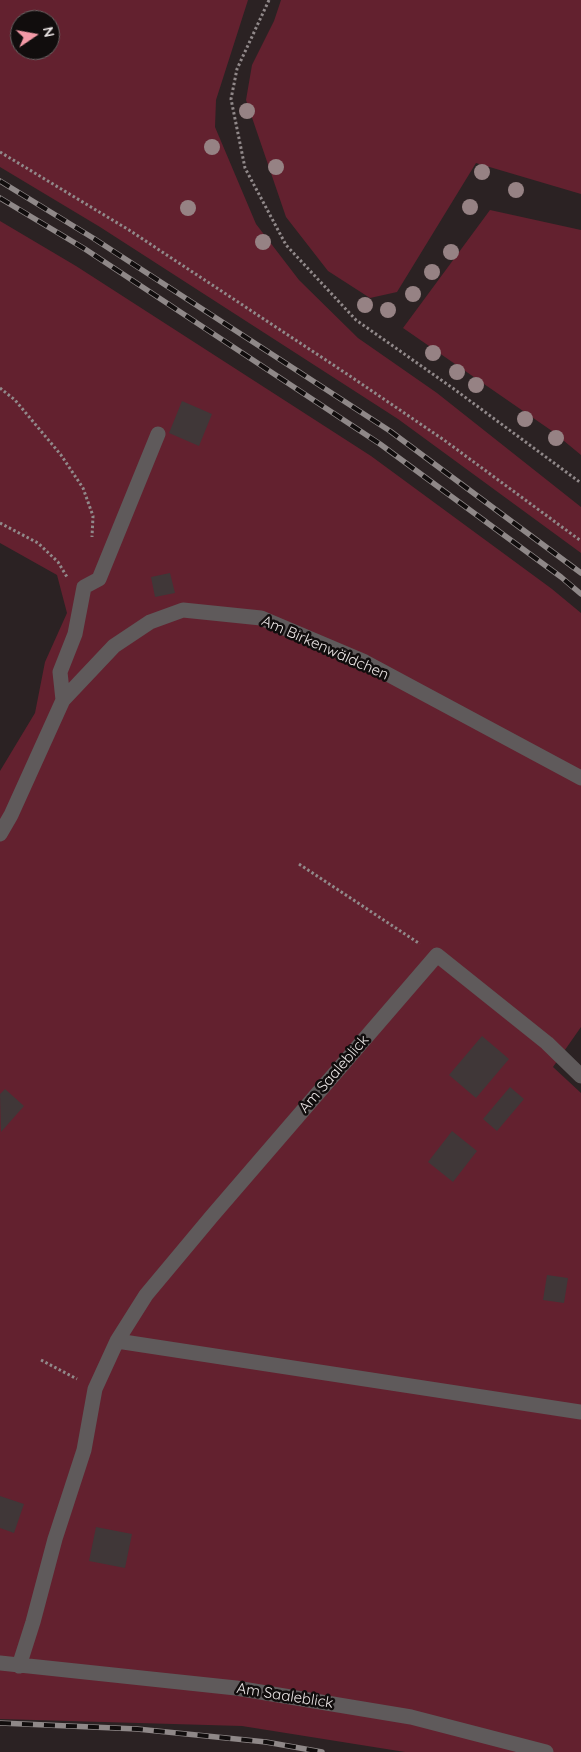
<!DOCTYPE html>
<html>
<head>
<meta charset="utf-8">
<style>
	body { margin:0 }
	#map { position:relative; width:581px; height:1752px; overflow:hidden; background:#2b2223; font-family:Quicksand,sans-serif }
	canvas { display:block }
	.north { position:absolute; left:10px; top:10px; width:50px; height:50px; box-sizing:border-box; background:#110d0d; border:1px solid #686363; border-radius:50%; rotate:78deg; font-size:14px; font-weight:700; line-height:20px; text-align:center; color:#eae4e4 }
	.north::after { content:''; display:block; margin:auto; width:18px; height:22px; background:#f49aa7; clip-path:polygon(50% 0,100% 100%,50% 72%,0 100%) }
</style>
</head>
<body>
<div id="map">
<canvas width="581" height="1752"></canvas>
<div class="north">N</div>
</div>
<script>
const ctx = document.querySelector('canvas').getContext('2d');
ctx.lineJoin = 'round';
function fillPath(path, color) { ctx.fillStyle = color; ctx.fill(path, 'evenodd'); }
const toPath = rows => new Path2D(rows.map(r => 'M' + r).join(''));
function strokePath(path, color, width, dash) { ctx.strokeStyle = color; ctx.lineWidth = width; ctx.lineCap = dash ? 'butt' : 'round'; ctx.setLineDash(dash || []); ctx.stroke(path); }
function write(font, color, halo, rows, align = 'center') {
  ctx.font = font + ' Quicksand,sans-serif'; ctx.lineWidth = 5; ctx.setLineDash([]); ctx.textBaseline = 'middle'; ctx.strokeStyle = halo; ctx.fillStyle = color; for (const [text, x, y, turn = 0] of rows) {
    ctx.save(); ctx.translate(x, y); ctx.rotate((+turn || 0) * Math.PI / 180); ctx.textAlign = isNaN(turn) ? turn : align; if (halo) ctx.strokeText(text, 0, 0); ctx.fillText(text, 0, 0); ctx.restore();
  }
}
const green = toPath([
	[0,0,248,0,216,100,215,127,256,224,299,280,358,338,437,393,581,507,581,553,398,419,100,227,0,167],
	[20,20,50,20,50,50,20,50],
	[281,0,581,0,581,194,476,163,397,292,370,298,328,271,286,217,246,100,252,65,274,21],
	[490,210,581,230,581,455,552,431,403,328],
	[0,221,76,266,371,456,552,589,581,613,581,1027,553,1067,581,1093,581,1752,405,1752,242,1726,0,1719,0,771,35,713,45,662,67,613,57,575,0,543]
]);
const building = toPath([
	[182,401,212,414,199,446,169,433],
	[170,573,175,593,155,597,151,577],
	[482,1036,509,1059,476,1098,449,1075],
	[510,1087,524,1099,497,1131,483,1119],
	[5,1089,24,1106,1,1132,0,1094],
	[452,1131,477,1151,453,1182,428,1162],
	[547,1275,568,1278,564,1303,543,1300],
	[0,1496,24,1504,14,1533,0,1528],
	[96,1527,132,1534,125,1568,89,1561]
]);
const path = toPath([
	[269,0,237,69,231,99,245,168,286,245,356,320,454,389,581,483],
	[0,152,129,230,347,374,444,440,581,541],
	[0,388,15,400,61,455,83,488,93,516,92,537],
	[0,523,38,543,58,562,67,577],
	[299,864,420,944],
	[41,1360,77,1379]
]);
const minor = toPath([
	[63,700,60,672,75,634,84,587,99,579,158,434],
	[0,834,11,815,63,700,114,646,150,622,183,610,261,618,365,662,581,778],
	[117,1341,581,1412],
	[0,1663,236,1688,411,1717,546,1752],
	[19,1666,33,1622,55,1539,84,1450,95,1389,117,1341,146,1295,212,1216,437,955,547,1043,581,1076]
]);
const rail = toPath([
	[0,181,93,238,390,431,581,573],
	[0,198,85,249,380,444,561,577,581,594],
	[0,1723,137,1729,266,1742,322,1752]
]);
const trees = [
	[247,111],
	[212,147],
	[276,167],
	[482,172],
	[516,190],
	[470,207],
	[188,208],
	[263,242],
	[451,252],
	[432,272],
	[413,294],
	[365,305],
	[388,310],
	[433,353],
	[457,372],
	[476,385],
	[525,419],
	[556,438]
];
const streetNames = [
	["Am Birkenwäldchen",325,648,24],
	["Am Saaleblick",334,1074,-49],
	["Am Saaleblick",285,1696,9]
];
fillPath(green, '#63212f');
fillPath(building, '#403738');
strokePath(path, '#91898a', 3, [2.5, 2.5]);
strokePath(minor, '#5f5a5b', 15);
strokePath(rail, '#8f8888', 5.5);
strokePath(rail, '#110d0d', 4, [11]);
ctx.fillStyle = '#968284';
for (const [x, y] of trees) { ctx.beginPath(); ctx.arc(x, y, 8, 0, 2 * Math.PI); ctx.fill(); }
write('15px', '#eae4e4', '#110d0d', streetNames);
</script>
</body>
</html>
